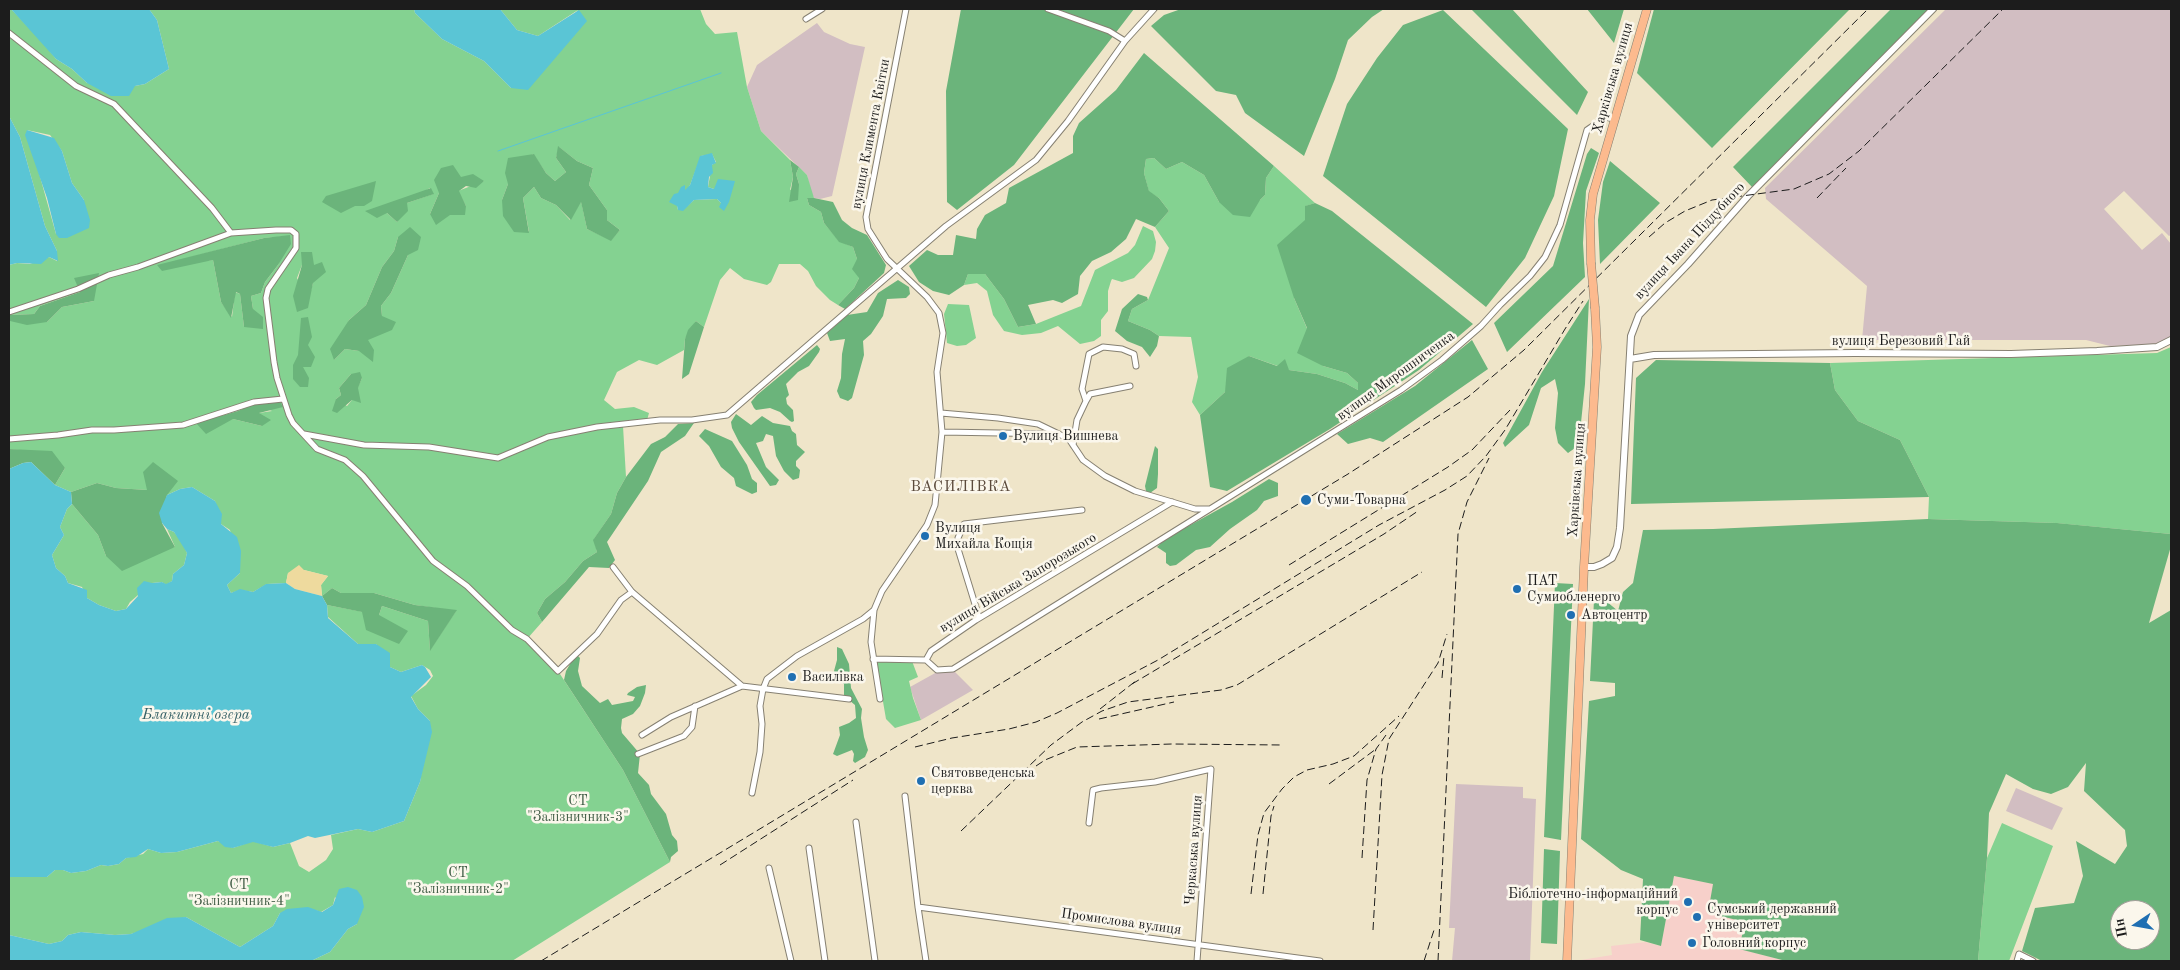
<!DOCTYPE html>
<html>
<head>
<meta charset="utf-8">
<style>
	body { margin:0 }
	#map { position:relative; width:2180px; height:970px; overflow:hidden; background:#efe5c9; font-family:"Old Standard TT",serif }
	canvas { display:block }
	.frame { position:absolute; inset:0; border:10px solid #1c1c1c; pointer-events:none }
	.north { position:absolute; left:2110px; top:900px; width:50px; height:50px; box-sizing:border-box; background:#fbf7ec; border:1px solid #a29f99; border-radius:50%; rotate:258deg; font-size:14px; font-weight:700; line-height:20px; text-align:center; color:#1c1c1c }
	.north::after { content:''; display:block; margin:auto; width:18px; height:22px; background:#1f6fb2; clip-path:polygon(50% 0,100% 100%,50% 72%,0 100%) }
</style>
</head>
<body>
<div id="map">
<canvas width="2180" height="970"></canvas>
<div class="frame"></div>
<div class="north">Пн</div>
</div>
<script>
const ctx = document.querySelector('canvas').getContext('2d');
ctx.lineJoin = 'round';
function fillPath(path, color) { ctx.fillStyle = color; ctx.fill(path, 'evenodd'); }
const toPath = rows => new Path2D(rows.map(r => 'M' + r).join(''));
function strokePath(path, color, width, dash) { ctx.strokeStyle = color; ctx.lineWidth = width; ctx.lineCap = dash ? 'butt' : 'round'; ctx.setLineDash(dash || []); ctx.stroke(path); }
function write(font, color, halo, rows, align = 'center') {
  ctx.font = font + ' "Old Standard TT",serif'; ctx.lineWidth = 5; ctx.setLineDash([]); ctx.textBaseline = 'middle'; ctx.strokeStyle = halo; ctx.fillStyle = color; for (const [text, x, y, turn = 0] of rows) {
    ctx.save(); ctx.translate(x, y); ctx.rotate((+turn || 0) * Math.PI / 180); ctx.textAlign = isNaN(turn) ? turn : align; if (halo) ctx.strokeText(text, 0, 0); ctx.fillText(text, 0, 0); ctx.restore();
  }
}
const built = toPath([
	[1674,876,1714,884,1746,921,1740,949,1786,961,1581,961,1581,960,1612,955,1611,946,1646,942,1661,946]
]);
const industrial = toPath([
	[1946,9,2171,9,2171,235,2169,236,2124,191,2104,209,2142,250,2162,233,2171,244,2171,338,2154,345,2110,346,2086,340,1862,340,1867,286,1766,199,1765,188],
	[817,23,824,32,850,44,865,47,832,196,820,199,814,198,811,192,807,175,761,131,747,87,757,65],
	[954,671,973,690,921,720,910,687,937,672],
	[1456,784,1523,787,1523,798,1536,799,1530,961,1452,961,1455,928,1449,928],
	[2016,788,2063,808,2052,830,2006,811]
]);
const green = toPath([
	[9,9,11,9,41,40,56,59,72,69,87,83,135,86,145,84,169,69,157,20,149,9,414,9,415,13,442,39,484,61,511,88,578,10,538,36,517,30,500,9,700,9,706,24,715,34,737,32,747,87,761,131,790,160,793,177,790,190,799,184,796,174,799,167,807,175,814,198,807,198,809,205,821,212,824,223,839,241,853,247,857,259,859,278,854,288,838,305,830,300,816,286,808,271,800,264,779,264,771,282,767,285,744,279,730,268,720,280,704,327,696,321,685,339,684,350,657,365,639,360,617,372,604,400,615,409,634,407,649,413,646,424,623,426,626,477,617,493,611,514,594,539,597,552,583,561,565,582,545,599,537,613,542,622,527,639,558,671,623,770,670,862,512,961,311,961,330,952,348,929,357,924,335,897,333,905,321,912,315,910,280,913,273,926,240,947,186,917,131,934,115,935,81,932,68,935,62,941,49,944,9,935,9,877,47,877,55,870,63,870,71,873,86,871,101,865,108,866,119,864,126,858,143,854,148,849,161,853,177,852,218,841,233,848,253,841,273,847,290,843,299,866,309,872,326,860,333,849,331,835,358,829,372,832,404,821,420,782,430,721,418,709,411,696,426,685,433,676,430,670,422,665,401,672,390,667,376,644,358,644,328,617,327,605,379,615,382,606,428,621,430,650,456,611,415,605,374,593,341,593,332,588,322,596,321,585,328,576,304,570,288,573,286,583,267,584,253,592,240,590,231,593,227,585,240,573,230,530,221,524,215,501,192,487,180,489,167,495,147,490,116,488,97,483,71,492,55,485,65,468,20,450,9,449,9,265,17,263,30,264,49,257,57,261,57,251,45,226,20,137,9,116],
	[27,130,50,135,62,151,72,183,84,200,56,234],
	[559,147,577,161,593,168,589,185,607,210,607,220,620,230,611,240,587,229,581,201,570,220,556,205,541,198,534,187,523,198,529,232,502,200,508,184,533,154,546,173,555,181,566,172,556,158],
	[712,154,716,162,712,165,708,187,714,189,729,202,721,203,717,199,694,200,685,208,678,210,677,206,690,185,701,156],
	[484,181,458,191,466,206,450,215,430,214,439,193],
	[430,188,433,194,407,203,397,222,387,213],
	[290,236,278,265,265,282,261,293,251,296,253,309,244,327,240,294,235,292,232,317,221,302,213,260,157,266,264,238],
	[398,237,408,255,391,293,381,306,382,316,359,351,345,349,334,360,349,320,366,305,382,267,394,251],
	[302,265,314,265,313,283,308,301,297,278],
	[75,278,94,301,62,307,47,322,9,315,34,314,40,306,80,292],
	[351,374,362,378,352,400,347,406,336,399,341,395,339,388],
	[253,404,272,411,259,413,262,426,233,419,197,423,238,411],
	[1154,158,1166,169,1182,162,1204,175,1219,202,1260,200,1265,195,1266,178,1274,166,1315,203,1306,206,1306,220,1294,298,1323,366,1347,373,1358,383,1358,390,1345,383,1317,374,1289,370,1249,356,1225,392,1200,415,1192,402,1198,377,1191,337,1159,336,1150,330,1128,321,1132,309,1148,300,1169,248,1155,227,1169,211,1159,198,1149,192,1144,173,1146,159],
	[1143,226,1153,231,1156,242,1155,251,1152,259,1134,278,1122,282,1112,279,1111,281,1108,291,1108,311,1101,320,1101,336,1094,341,1080,344,1058,326,1041,333,1022,335,1004,331,993,315,987,291,977,283,964,285,968,274,985,274,1004,299,1018,327,1036,324,1081,306,1095,270,1128,253,1135,245],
	[948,304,969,305,976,338,966,345,957,346,947,343,944,314],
	[2171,347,2171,534,2056,523,1928,519,1929,497,1900,440,1858,421,1835,390,1830,363,2157,353],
	[72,504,98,535,106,556,175,547,167,529,174,532,182,542,187,553,184,565,173,574,172,581,166,585,162,582,152,583,130,602,126,609,116,611,99,605,87,598,82,587,68,583,65,576,56,568,52,555,64,535,60,527,67,509],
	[876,661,912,661,918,677,909,681,913,698,921,720,895,728,886,719],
	[2002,823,2053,846,2009,961,1978,961,1987,858]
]);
const forest = toPath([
	[961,9,1134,9,1014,165,957,210,947,202,946,91],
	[1181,9,1384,9,1372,17,1348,40,1335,79,1304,156,1245,113,1236,95,1216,91,1151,26,1164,15],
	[1471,9,1512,9,1588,92,1577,115],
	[1587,9,1624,9,1614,43],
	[1654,9,1850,9,1712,148,1637,73],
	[1891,9,1931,9,1752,187,1733,167],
	[1443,10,1568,129,1554,196,1525,258,1486,307,1323,176,1347,104,1377,58,1403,25],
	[1144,53,1274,166,1266,178,1265,195,1260,200,1250,217,1233,215,1219,202,1204,175,1182,162,1166,169,1154,158,1146,159,1144,173,1149,191,1159,198,1169,211,1155,227,1136,219,1126,239,1111,252,1092,261,1080,276,1078,294,1062,303,1053,300,1028,305,1036,324,1018,327,1004,299,985,274,968,274,964,285,949,295,933,291,919,282,909,266,927,250,938,255,953,255,956,235,976,239,977,229,985,215,1006,203,1009,188,1073,153,1073,136,1079,123,1116,90],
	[558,146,577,161,593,168,589,185,607,210,607,220,620,230,611,241,587,229,581,202,571,220,556,205,541,198,534,187,523,198,529,233,514,232,503,216,502,200,508,184,505,173,508,158,534,154,546,173,555,181,566,172,556,158],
	[1591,148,1599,153,1586,191,1583,243,1585,277,1507,352,1494,323,1553,266,1587,154],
	[790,160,799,167,796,174,799,184,798,200,789,202,793,177],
	[1610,161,1660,203,1600,264,1598,220,1603,182],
	[453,165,461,177,473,174,484,181,476,188,466,186,459,191,466,206,465,215,450,215,436,225,430,214,439,193,434,180,441,168],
	[376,181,372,201,364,206,355,206,341,213,322,202,326,196],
	[431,188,434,194,407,203,408,211,397,222,387,213,377,218,365,211],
	[807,198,814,198,833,202,842,220,852,228,867,235,886,265,884,273,845,309,838,305,854,288,859,278,852,269,857,259,853,247,839,242,824,223,821,212,809,205],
	[1315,203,1332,211,1473,324,1419,370,1330,429,1227,491,1210,487,1200,415,1225,392,1227,368,1249,356,1277,366,1285,359,1289,370,1317,374,1345,383,1358,390,1358,383,1347,373,1323,366,1297,353,1307,328,1294,298,1277,245,1305,220,1305,206],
	[410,227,421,237,418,250,408,255,391,293,381,306,382,316,396,322,392,330,368,340,374,350,373,362,359,351,345,349,334,360,330,349,349,320,366,305,382,267,394,251,398,237],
	[290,235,291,244,278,265,265,282,261,293,251,296,253,309,263,317,263,329,244,327,240,294,236,292,231,318,221,302,213,260,162,271,157,265,264,238],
	[301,252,312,252,314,265,322,262,326,272,313,283,308,308,297,312,293,296,302,265],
	[99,273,94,301,62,307,47,322,27,325,10,321,9,315,34,314,40,306,80,292,74,278],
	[898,280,909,287,910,294,906,298,887,299,883,316,871,334,863,341,864,355,852,398,848,401,840,398,837,391,841,378,842,354,845,339,830,341,827,333,847,315,867,312,878,293],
	[1138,294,1147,297,1148,300,1132,309,1128,321,1150,330,1159,336,1157,346,1150,357,1142,347,1127,341,1115,331,1122,309],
	[1589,299,1585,384,1579,442,1575,448,1568,453,1558,443,1555,428,1558,393,1555,379,1541,388,1529,425,1505,447,1503,443,1542,372],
	[308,317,312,337,308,345,315,357,311,367,303,367,309,378,308,387,300,387,293,379,293,365,298,355,301,318],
	[696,321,704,327,689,374,682,379,685,339,688,330],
	[1472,340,1488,369,1383,442,1370,438,1348,444,1337,434,1415,386],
	[817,345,820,349,819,352,809,366,798,372,786,384,789,395,786,398,787,404,793,410,794,421,792,422,790,421,780,412,770,408,756,410,754,408,751,402,757,395],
	[1656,360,1830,363,1835,390,1858,421,1900,440,1929,497,1631,504,1636,378],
	[360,372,362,378,358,388,361,403,352,400,337,413,332,411,336,399,341,395,339,388,351,374],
	[279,400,283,407,259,413,271,420,262,426,233,419,206,434,196,423,238,411,253,404],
	[736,414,751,425,762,416,773,423,790,426,792,431,796,434,797,445,805,452,796,461,796,466,800,470,799,478,793,480,784,471,776,456,773,436,766,434,763,441,756,443,766,467,779,480,776,485,770,486,739,442,732,428,731,422],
	[694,423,685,436,661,452,648,481,607,542,615,560,609,568,589,567,542,622,537,613,545,599,565,582,583,561,597,552,593,540,611,514,617,493,626,477,651,444,665,437,678,424],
	[705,429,732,441,747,465,752,479,757,483,757,492,752,494,736,486,734,478,721,467,709,446,699,436],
	[1155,446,1158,449,1158,474,1157,488,1150,493,1146,491,1145,486],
	[9,449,52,451,65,468,55,485,31,462,23,463,9,469],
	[153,462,178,481,167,495,162,523,175,547,122,571,106,556,98,535,72,504,71,492,97,483,116,488,147,490,143,472],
	[1269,479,1278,483,1278,496,1264,501,1257,510,1230,529,1210,547,1196,550,1176,565,1170,566,1166,563,1166,553,1157,547,1165,539,1232,502],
	[1928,519,2057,523,2171,534,2171,546,2149,623,2171,610,2171,961,2042,961,2022,951,2035,908,2074,903,2083,876,2076,841,2115,864,2127,846,2125,830,2084,791,2086,763,2068,787,2051,794,2033,789,2006,774,1989,813,1987,858,1978,961,1786,961,1739,949,1745,922,1708,913,1713,884,1674,876,1661,946,1640,940,1643,879,1621,870,1581,839,1589,701,1615,696,1615,683,1590,681,1594,600,1600,596,1618,611,1623,592,1633,583,1643,530,1713,529],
	[2120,910,2150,910,2150,940,2120,940],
	[1555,583,1573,584,1561,840,1544,837],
	[332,588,341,593,374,593,415,605,457,610,430,651,428,621,382,606,379,615,408,631,399,644,366,630,362,612,327,605,322,596],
	[837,647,842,649,849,664,851,688,862,709,861,718,864,737,868,750,865,757,855,763,853,761,854,754,852,750,837,756,833,754,840,735,839,727,849,723,856,718,855,705,844,696,844,684,839,681,834,671,837,660],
	[578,656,580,658,578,671,582,686,600,703,608,699,612,705,633,701,635,697,627,695,628,693,637,687,646,685,645,693,640,706,633,714,622,719,621,728,622,733,640,754,638,773,649,785,651,794,666,814,672,835,677,841,678,851,671,857,670,862,623,770,564,680,566,671,573,659],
	[1544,849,1560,851,1557,944,1541,943]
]);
const sand = toPath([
	[299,565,304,570,328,576,321,585,322,596,295,589,286,583,288,573]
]);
const water = toPath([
	[11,9,149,9,157,20,169,69,145,84,135,86,129,96,111,96,87,83,72,69,56,59],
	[414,9,500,9,517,30,538,36,579,10,587,21,528,90,511,88,484,61,442,39,415,13],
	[9,116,20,137,45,226,57,251,58,261,49,257,41,264,17,263,9,265],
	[27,130,54,138,62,151,72,183,84,200,90,220,89,228,67,238,59,238,56,234,47,198,25,135],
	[712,153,716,163,712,165,713,173,709,177,708,187,714,189,718,179,735,181,729,202,724,211,719,207,721,203,717,199,694,200,683,211,678,210,677,206,669,202,674,194,678,193,681,187,685,185,685,190,690,185,700,156],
	[31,462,55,485,71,492,72,504,67,509,60,527,64,535,52,555,56,568,65,576,68,583,87,590,87,598,99,605,116,611,126,609,138,596,137,588,144,581,152,583,162,582,166,584,172,581,173,574,184,565,187,553,174,532,167,529,162,523,159,513,167,495,180,489,192,487,215,501,222,514,221,524,237,537,241,551,240,573,227,585,231,593,240,589,253,592,266,584,286,583,295,589,322,596,327,605,328,618,358,644,376,644,390,653,390,667,401,672,422,665,425,667,431,677,411,697,418,709,430,721,432,732,420,782,404,821,372,832,358,829,315,838,308,836,290,843,273,847,253,842,233,848,225,847,218,841,177,852,161,853,148,849,136,857,126,858,119,864,108,866,101,865,86,871,71,873,63,870,55,870,47,877,9,877,9,469,23,463],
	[348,887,357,890,362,897,364,907,357,924,348,929,330,952,311,961,9,961,9,935,49,944,62,941,68,935,81,932,115,935,131,934,167,918,186,917,240,947,273,926,280,913,287,909,308,907,322,912,333,905,339,889]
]);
const stream = toPath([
	[498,151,721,73]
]);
const minor = toPath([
	[1048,9,1109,31,1125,41],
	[806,19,822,9],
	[9,33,76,86,114,104,212,208,231,233,276,230,291,230,296,234,296,248,268,289,266,298,274,362,277,378,289,415,293,423,317,449,345,460,363,476,433,561,467,586,512,630,527,639,558,671,597,634,621,600,632,592],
	[9,312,78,289,109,275,138,267,231,233],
	[1086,401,1090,394,1130,386],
	[941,413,998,418,1038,424,1069,439,1083,460,1105,476,1135,491,1172,502,1195,509,1210,509,1401,390,1442,360,1481,326,1500,305,1530,276,1545,257,1560,225,1587,130,1606,117,1614,119],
	[942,432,1058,434],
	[304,434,364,445,429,447,498,458,548,437,597,427,660,420,692,420,727,415,946,226,1036,160,1068,121,1125,41,1154,9],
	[9,439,58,435,92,430,114,430,183,425,254,402,283,399],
	[1073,445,1077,420,1086,401,1082,389,1089,354,1103,347,1122,349,1134,354,1136,366],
	[613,567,632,592,742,686,849,699],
	[976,620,978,614,958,549,958,538,964,524,1082,510],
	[873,659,926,660,931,651,976,620,1172,502],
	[926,660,937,670,953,669,1210,509],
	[880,699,871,642,874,610,882,591,927,525,935,505,942,432,937,372,943,333,939,313,927,297,887,259,868,229,866,217,906,9],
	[642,735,671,717,742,686],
	[638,754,684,736,692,727,695,706],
	[752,793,760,752,762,724,760,706,763,689,767,679,797,656,863,619,874,610],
	[905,796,918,907,926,961],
	[856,822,875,961],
	[1089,823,1093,790,1101,788,1155,782,1211,769,1197,961],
	[809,848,825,961],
	[769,868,791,961],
	[918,907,1320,961],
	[2017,961,2019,954,2033,961]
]);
const tertiary = toPath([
	[1630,359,1654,355,1855,353,2011,354,2097,351,2157,347,2171,340],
	[1584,567,1594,567,1602,564,1612,558,1617,547,1620,528,1631,336,1639,315,1688,264,1748,196,1933,9]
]);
const primary = toPath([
	[1591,263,1590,220,1593,194,1647,9],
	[1567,961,1584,567,1597,347,1595,308]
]);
const rail = toPath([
	[1817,198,1846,168],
	[1649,237,1665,223,1685,211,1712,200,1794,189,1829,174,1859,151,2003,9],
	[1289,565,1448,467,1472,450,1510,410],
	[1442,678,1444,656],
	[1132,684,1384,534,1418,511],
	[1100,709,1137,680],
	[1099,719,1174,702],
	[915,747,952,738,1009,729,1036,722,1057,713,1158,660,1379,525,1445,490,1467,476,1486,456,1505,430,1565,329,1583,301],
	[1036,766,1045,760,1077,747,1172,744,1283,745],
	[1329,784,1376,749],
	[961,831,1051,745,1082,722,1102,711,1128,702,1221,690,1237,685,1422,572],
	[1362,858,1367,780,1376,749,1386,735],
	[720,865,853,780],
	[1251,894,1258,835,1264,813,1282,789,1294,777,1307,770,1333,764,1354,756,1399,716],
	[1263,894,1271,816,1274,806],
	[1373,930,1382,775,1389,739,1438,663,1447,634],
	[541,961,1348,474,1468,397,1524,350,1868,9],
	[1424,961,1435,927],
	[1438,961,1458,534,1467,502,1489,458]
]);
const primaryBridge = toPath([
	[1591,263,1595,308]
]);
const markers = [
	[1003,436,5,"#1f6fb2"],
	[1306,500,6,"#1f6fb2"],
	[925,536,5,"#1f6fb2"],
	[1517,589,5,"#1f6fb2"],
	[1571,615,5,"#1f6fb2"],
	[792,677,5,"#1f6fb2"],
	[921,781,5,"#1f6fb2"],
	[1688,902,5,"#1f6fb2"],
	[1697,917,5,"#1f6fb2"],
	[1692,943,5,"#1f6fb2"]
];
const streetNames = [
	["Харківська вулиця",1613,78,-74],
	["вулиця Климента Квітки",871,134,-79],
	["вулиця Івана Піддубного",1690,241,-47],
	["вулиця Березовий Гай",1901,341],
	["вулиця Мирошниченка",1396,376,-36],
	["Харківська вулиця",1577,480,-86],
	["вулиця Війська Запорозького",1018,583,-31],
	["Черкаська вулиця",1194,850,-86],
	["Промислова вулиця",1121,922,8]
];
const poiNames = [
	["Вулиця Вишнева",1013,436],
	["Суми-Товарна",1317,500],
	["Вулиця",935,528],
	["Михайла Кощія",935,544],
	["ПАТ",1527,581],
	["Сумиобленерго",1527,597],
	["Автоцентр",1581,615],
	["Василівка",802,677],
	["Святовведенська",931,773],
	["церква",931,789],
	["Бібліотечно-інформаційний",1678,894,"right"],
	["корпус",1678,910,"right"],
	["Сумський державний",1707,909],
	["університет",1707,925],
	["Головний корпус",1702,943]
];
const parkNames = [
	["СТ",578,801],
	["\"Залізничник-3\"",578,817],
	["СТ",458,873],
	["\"Залізничник-2\"",458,889],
	["СТ",239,885],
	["\"Залізничник-4\"",239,901]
];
const neighbourhoodNames = [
	["ВАСИЛІВКА",961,487]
];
const waterNames = [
	["Блакитні озера",196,715]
];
fillPath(built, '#f7d0ca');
fillPath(industrial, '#d2bec2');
fillPath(green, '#84d291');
fillPath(forest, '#6bb47b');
fillPath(sand, '#eeda9e');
fillPath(water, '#5ac5d5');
strokePath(stream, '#5ac5d5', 1);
strokePath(minor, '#868072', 7);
strokePath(tertiary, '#868072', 8);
strokePath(primary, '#868072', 9);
strokePath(minor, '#fff', 5);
strokePath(tertiary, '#fff', 6);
strokePath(primary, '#fcba8e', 8);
strokePath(rail, '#1c1c1c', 1, [8, 4]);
strokePath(primaryBridge, '#868072', 9, []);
strokePath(primaryBridge, '#fcba8e', 8);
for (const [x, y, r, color] of markers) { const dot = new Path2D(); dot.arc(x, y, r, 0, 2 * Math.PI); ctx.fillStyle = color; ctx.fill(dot); strokePath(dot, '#fbf7ec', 2); }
write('14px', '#1c1c1c', '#fbf7ec', streetNames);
write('14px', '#1c1c1c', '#fbf7ec', poiNames, 'left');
write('14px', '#405c45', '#fbf7ec', parkNames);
ctx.letterSpacing = '1px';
write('15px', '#5b4a3b', '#fbf7ec', neighbourhoodNames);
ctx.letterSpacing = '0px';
write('italic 15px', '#356066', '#fbf7ec', waterNames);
</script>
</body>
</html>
